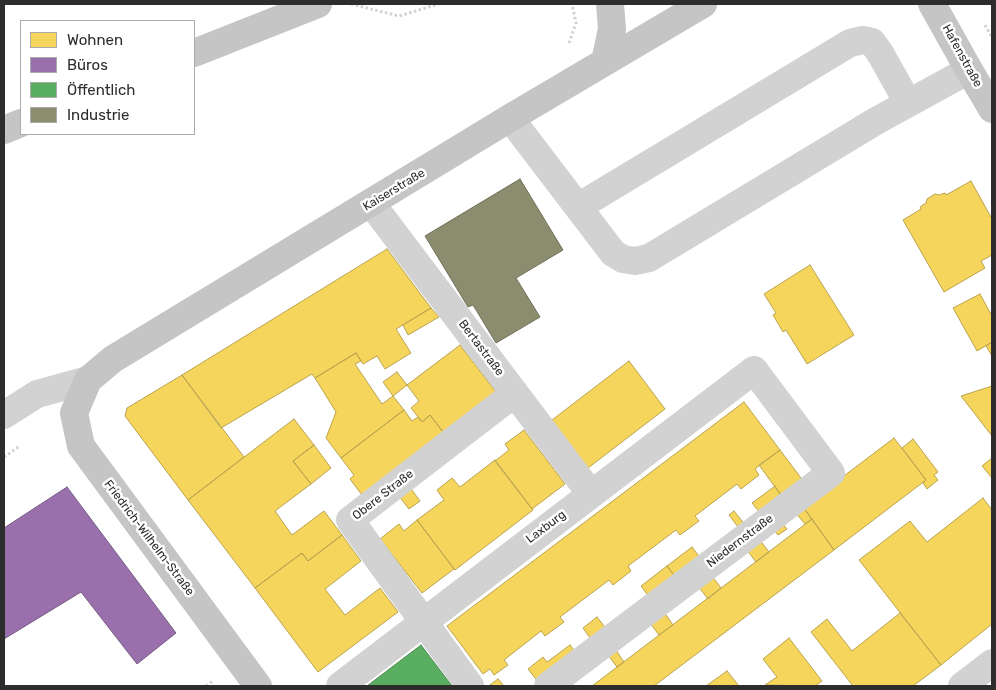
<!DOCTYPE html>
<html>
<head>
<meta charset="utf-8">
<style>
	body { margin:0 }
	#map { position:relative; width:996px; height:690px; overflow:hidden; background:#fff; font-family:Rubik,sans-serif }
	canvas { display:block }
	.frame { position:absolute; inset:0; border:5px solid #2d2d2d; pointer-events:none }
	.legend { position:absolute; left:20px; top:20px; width:175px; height:115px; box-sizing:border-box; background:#fff; border:1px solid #ababab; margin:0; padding:6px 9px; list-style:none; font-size:15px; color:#2d2d2d }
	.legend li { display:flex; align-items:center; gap:10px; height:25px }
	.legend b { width:25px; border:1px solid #ababab }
</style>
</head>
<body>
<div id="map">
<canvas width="996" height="690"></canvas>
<div class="frame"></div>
<ul class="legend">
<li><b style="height:14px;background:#f6d55c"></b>Wohnen</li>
<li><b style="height:14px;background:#9970ab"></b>Büros</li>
<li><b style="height:14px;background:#5aae61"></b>Öffentlich</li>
<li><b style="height:14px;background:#8c8c6e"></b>Industrie</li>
</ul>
</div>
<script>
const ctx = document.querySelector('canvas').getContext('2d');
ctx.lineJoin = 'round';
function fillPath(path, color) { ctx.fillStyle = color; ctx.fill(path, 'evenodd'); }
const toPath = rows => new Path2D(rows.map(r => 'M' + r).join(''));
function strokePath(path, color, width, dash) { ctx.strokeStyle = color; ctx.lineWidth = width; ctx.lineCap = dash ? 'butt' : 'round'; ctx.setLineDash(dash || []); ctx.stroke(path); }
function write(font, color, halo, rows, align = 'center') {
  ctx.font = font + ' Rubik,sans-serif'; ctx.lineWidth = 5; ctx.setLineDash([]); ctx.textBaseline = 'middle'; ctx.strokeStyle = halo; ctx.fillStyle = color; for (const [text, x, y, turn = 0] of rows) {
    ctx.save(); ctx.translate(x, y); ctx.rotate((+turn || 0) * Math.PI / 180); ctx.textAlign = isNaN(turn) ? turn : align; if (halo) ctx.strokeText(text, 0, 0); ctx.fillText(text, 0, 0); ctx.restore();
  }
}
const homes = toPath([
	[971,181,992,219,992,255,981,261,985,268,944,292,903,220,921,209,920,207,926,203,927,199,935,194,939,195,945,193,946,195,971,181],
	[387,249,431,308,396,329,411,353,385,369,377,356,363,364,356,353,315,378,312,374,221,428,182,375,387,249],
	[810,265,854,335,807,364,786,330,783,332,773,315,776,313,764,294,810,265],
	[980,294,992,316,992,342,977,351,953,308,980,294],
	[431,308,439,317,408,335,403,325,431,308],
	[992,342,992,356,986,346,992,342],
	[460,345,496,392,443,432,430,415,422,422,411,408,419,401,407,385,460,345],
	[356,353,361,361,355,364,382,404,393,396,404,410,341,458,326,438,336,412,315,378,356,353],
	[629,361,665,409,588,468,552,420,629,361],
	[397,372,407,385,393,396,383,382,397,372],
	[182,375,244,457,188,500,125,416,127,408,182,375],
	[992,386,992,436,961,396,992,386],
	[744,402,780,450,755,469,759,475,741,489,737,484,695,516,699,521,680,535,676,530,628,566,631,571,613,585,609,580,560,617,564,622,545,636,541,631,504,660,508,665,494,675,490,669,483,674,447,626,744,402],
	[404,410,412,421,418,417,422,422,430,415,443,432,362,495,350,479,354,475,341,458,404,410],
	[294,419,314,445,293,461,311,484,275,511,292,535,324,511,342,535,308,561,302,553,255,588,188,500,294,419],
	[524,430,565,484,532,509,495,461,509,450,505,444,524,430],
	[894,438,926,480,834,550,803,507,894,438],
	[913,439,938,472,934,475,938,480,927,489,923,483,926,480,902,448,913,439],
	[314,445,331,468,311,484,293,461,314,445],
	[780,450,804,482,783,498,759,465,780,450],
	[992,458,992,478,982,466,992,458],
	[495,460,533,510,455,570,417,520,444,500,437,490,452,478,460,487,495,460],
	[409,486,420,501,409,509,398,495,409,486],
	[775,486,783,498,761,514,752,503,775,486],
	[983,498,992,510,992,624,941,665,859,560,910,521,927,542,983,498],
	[803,507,812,519,805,524,795,512,803,507],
	[734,511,746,526,741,531,729,515,734,511],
	[812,519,834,550,654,686,592,686,812,519],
	[417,520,454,569,422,593,380,539,399,524,404,531,417,520],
	[782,523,787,529,778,535,773,529,782,523],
	[342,535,361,561,325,589,345,615,380,588,398,612,318,672,255,588,302,553,308,561,342,535],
	[759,539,769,552,756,562,746,549,759,539],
	[692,547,701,559,676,578,667,566,692,547],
	[667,566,676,578,650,598,641,586,667,566],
	[712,576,721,588,708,599,698,586,712,576],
	[664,612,673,625,659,635,650,623,664,612],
	[900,613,941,665,913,686,853,686,811,632,827,619,852,651,900,613],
	[597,617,608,631,593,642,583,628,597,617],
	[789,638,822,681,815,686,765,685,777,677,763,659,789,638],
	[570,645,577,654,539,683,528,669,543,657,547,662,570,645],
	[615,649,624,662,617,667,608,655,615,649],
	[727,671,739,686,706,686,727,671],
	[498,679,504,686,491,686,490,685,498,679]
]);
const offices = toPath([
	[67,487,176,633,137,664,81,592,4,639,4,528,67,487]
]);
const public = toPath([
	[421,645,452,686,367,686,421,645]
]);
const industry = toPath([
	[520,179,563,250,516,278,540,317,496,343,473,305,468,307,425,236,520,179]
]);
const path = toPath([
	[351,4,399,16,439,4],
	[985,25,992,37],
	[569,43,576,23,572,4],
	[4,457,20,446],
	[206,686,213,681]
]);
const minor = toPath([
	[510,118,613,253,623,259,635,261,649,258,876,121,969,70],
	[371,203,591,494],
	[578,207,850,43,863,40,872,42,880,53,908,103],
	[4,415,37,394,88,380],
	[340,686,754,370,831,473,548,686],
	[470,686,350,520,515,393],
	[962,686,992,663]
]);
const major = toPath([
	[932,4,969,70,992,109],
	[194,53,318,4],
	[605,62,612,29,610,4],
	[4,130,21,123],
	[258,686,81,446,74,413,88,380,113,359,510,118,703,4]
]);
const streetNames = [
	["Hafenstraße",962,56,61],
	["Kaiserstraße",394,190,-31],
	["Bertastraße",481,348,53],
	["Obere Straße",383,495,-38],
	["Laxburg",546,527,-37],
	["Friedrich-Wilhelm-Straße",149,538,53],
	["Niedernstraße",740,541,-37]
];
fillPath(homes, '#f6d55c');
strokePath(homes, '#baa34e', 1);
fillPath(offices, '#9970ab');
strokePath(offices, '#795c85', 1);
fillPath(public, '#5aae61');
strokePath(public, '#4c8751', 1);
fillPath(industry, '#8c8c6e');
strokePath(industry, '#70705a', 1);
strokePath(path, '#d2d2d2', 3, [2.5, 2.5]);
strokePath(minor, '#d2d2d2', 28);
strokePath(major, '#c5c5c5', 28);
write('12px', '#2d2d2d', '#fff', streetNames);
</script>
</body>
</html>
